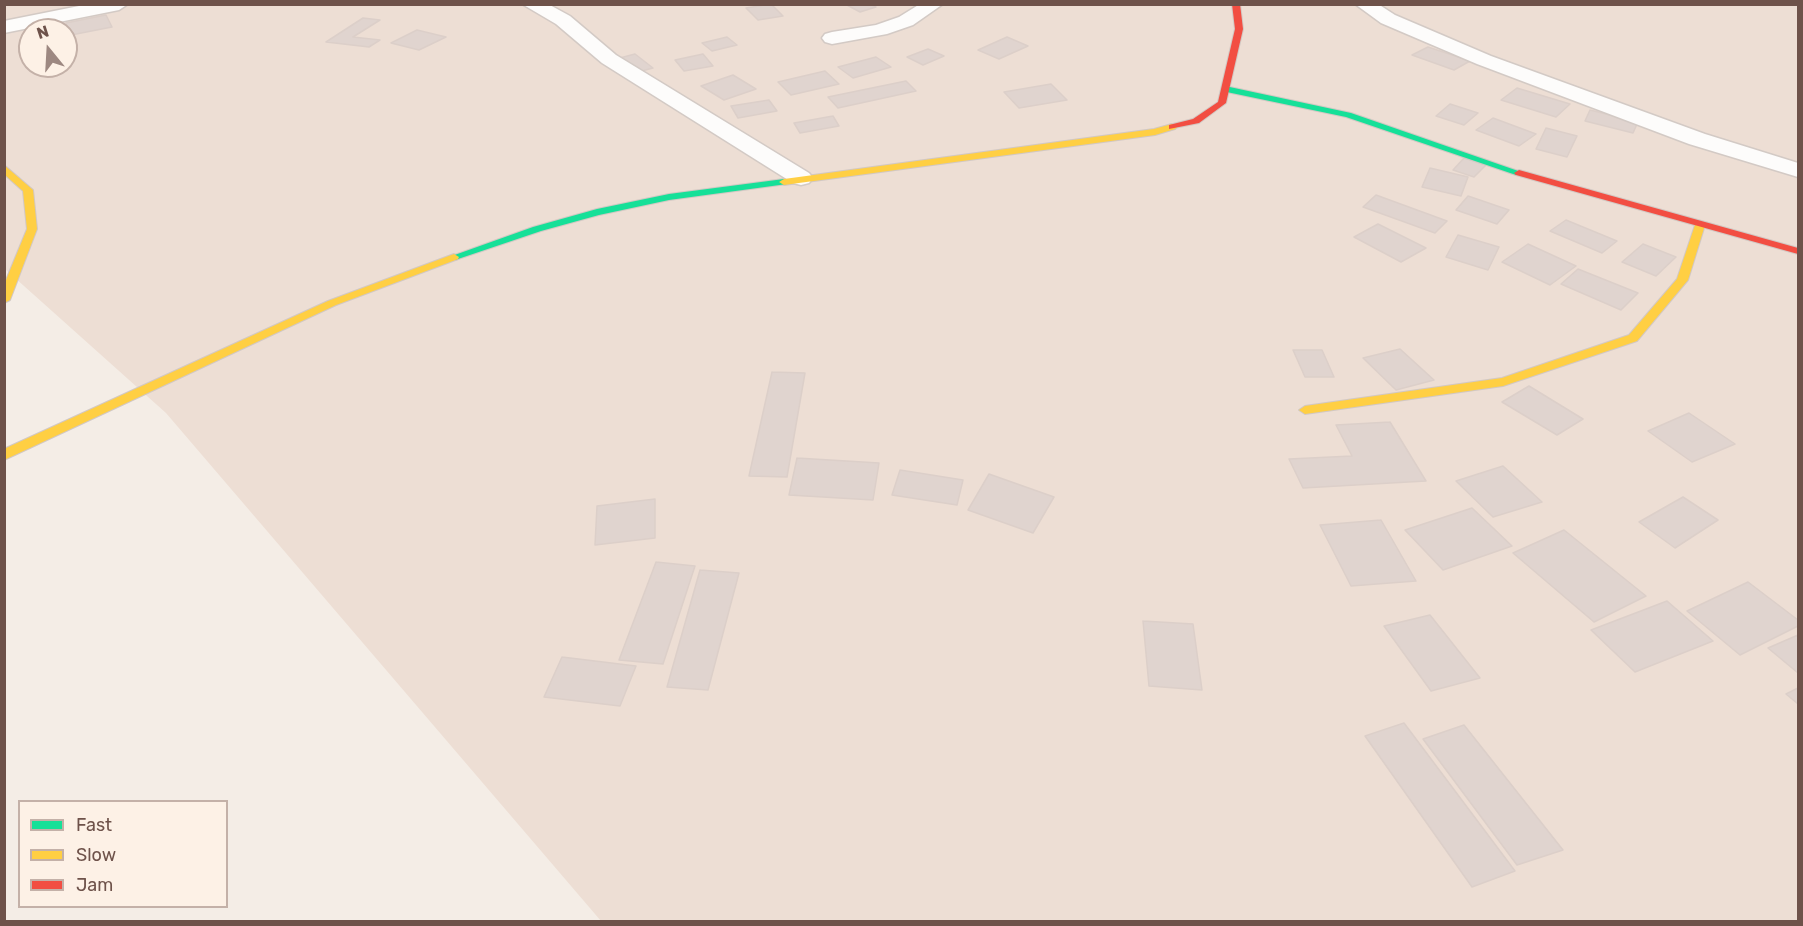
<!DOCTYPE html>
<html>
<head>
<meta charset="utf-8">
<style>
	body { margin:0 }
	#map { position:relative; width:1803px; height:926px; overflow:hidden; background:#f4ede6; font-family:Rubik,sans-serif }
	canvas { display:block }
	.frame { position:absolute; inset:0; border:6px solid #6e524a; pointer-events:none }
	.legend { position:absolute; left:18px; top:800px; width:210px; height:108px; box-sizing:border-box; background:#fdf1e6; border:2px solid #c4b1a8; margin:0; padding:8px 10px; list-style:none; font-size:18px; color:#6e524a }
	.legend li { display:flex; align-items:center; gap:12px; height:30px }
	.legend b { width:30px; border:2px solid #c4b1a8 }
	.north { position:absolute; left:18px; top:18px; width:60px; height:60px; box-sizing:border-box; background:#fdf1e6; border:2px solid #c4b1a8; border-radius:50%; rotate:342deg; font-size:16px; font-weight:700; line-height:24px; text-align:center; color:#6e524a }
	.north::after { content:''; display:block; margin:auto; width:21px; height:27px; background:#9d8881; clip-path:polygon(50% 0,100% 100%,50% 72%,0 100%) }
</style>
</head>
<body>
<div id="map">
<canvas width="1803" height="926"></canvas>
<div class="frame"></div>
<ul class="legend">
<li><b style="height:8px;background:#16e098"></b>Fast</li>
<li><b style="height:8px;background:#ffcf43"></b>Slow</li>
<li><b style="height:8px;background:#f24e42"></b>Jam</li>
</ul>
<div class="north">N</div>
</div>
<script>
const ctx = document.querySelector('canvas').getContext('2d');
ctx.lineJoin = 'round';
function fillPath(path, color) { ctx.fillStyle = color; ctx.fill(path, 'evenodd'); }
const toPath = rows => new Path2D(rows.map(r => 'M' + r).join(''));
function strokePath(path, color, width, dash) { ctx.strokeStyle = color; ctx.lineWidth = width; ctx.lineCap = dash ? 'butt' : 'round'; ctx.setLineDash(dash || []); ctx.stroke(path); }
const residential = toPath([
	[5,5,1798,5,1798,921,601,921,166,413,5,269],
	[30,30,66,30,66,66,30,66]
]);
const building = toPath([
	[771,4,783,16,758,20,746,8,771,4],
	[845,4,870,4,876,7,860,12,845,4],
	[106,15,112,27,71,35,66,23,106,15],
	[363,18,380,20,353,37,380,40,369,47,326,42,363,18],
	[417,30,446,37,419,50,391,43,417,30],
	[727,37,737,45,712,51,702,43,727,37],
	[1007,37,1028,46,999,59,978,50,1007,37],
	[1428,47,1470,61,1454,70,1412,55,1428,47],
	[928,49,944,56,923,65,907,57,928,49],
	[635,54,653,68,634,73,616,59,635,54],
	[703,54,713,66,684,71,675,60,703,54],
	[876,57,891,67,853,78,838,67,876,57],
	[825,71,839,84,791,95,778,82,825,71],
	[733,75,756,89,724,100,701,86,733,75],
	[906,81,916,91,838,108,828,97,906,81],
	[1051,84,1067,100,1019,108,1004,92,1051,84],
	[1517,88,1570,104,1556,117,1501,100,1517,88],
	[769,100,777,111,738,118,731,106,769,100],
	[1450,104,1478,113,1464,125,1436,116,1450,104],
	[1590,110,1638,122,1633,133,1585,121,1590,110],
	[833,116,839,126,800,133,794,123,833,116],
	[1493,118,1536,134,1519,146,1476,130,1493,118],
	[1546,128,1577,136,1567,157,1536,149,1546,128],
	[1464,158,1486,165,1474,177,1453,170,1464,158],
	[1430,168,1468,177,1461,196,1422,187,1430,168],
	[1376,195,1447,221,1435,233,1363,207,1376,195],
	[1468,196,1509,210,1497,224,1456,210,1468,196],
	[1566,220,1617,241,1602,253,1550,231,1566,220],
	[1378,224,1426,248,1401,262,1354,237,1378,224],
	[1458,235,1499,247,1488,270,1446,257,1458,235],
	[1528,244,1576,266,1550,285,1502,262,1528,244],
	[1643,244,1676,257,1656,276,1622,262,1643,244],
	[1578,269,1638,293,1621,310,1561,284,1578,269],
	[1400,349,1434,380,1396,390,1363,358,1400,349],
	[1293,350,1322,350,1334,377,1305,377,1293,350],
	[772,372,805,373,787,477,749,476,772,372],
	[1529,386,1583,419,1557,435,1502,402,1529,386],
	[1689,413,1735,444,1692,462,1648,431,1689,413],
	[1390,422,1426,481,1303,488,1289,459,1352,456,1336,425,1390,422],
	[797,458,879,463,873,500,789,495,797,458],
	[1503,466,1542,502,1493,517,1456,481,1503,466],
	[900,470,963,480,957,505,892,495,900,470],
	[989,474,1054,497,1033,533,968,510,989,474],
	[1683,497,1718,520,1675,548,1639,522,1683,497],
	[655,499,655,538,595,545,597,506,655,499],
	[1472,508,1512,546,1443,570,1405,530,1472,508],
	[1381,520,1416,581,1351,586,1320,525,1381,520],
	[1564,530,1646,596,1594,622,1513,553,1564,530],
	[656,562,695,566,663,664,619,660,656,562],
	[700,570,739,573,708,690,667,687,700,570],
	[1748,582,1798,620,1798,626,1740,655,1687,611,1748,582],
	[1667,601,1713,641,1635,672,1591,630,1667,601],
	[1430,615,1480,678,1431,691,1384,626,1430,615],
	[1143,621,1193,624,1202,690,1149,686,1143,621],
	[1798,635,1798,673,1768,648,1798,635],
	[562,657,636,666,620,706,544,697,562,657],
	[1798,688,1798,704,1786,694,1798,688],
	[1404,723,1515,871,1472,887,1365,736,1404,723],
	[1464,725,1563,850,1517,865,1423,739,1464,725]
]);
const street = toPath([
	[89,4,128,4,119,10,4,33,4,21,89,4],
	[522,4,548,4,570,16,616,55,809,173,813,178,809,183,801,185,793,183,602,63,556,24,522,4],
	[920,4,943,4,913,25,887,34,832,44,825,42,822,38,825,34,832,32,876,25,899,17,920,4],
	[1355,4,1378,4,1395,15,1491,56,1705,134,1798,163,1798,177,1689,144,1477,64,1381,23,1355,4]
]);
const fast = toPath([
	[1225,86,1351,113,1524,173,1516,175,1346,117,1222,91,1222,87,1225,86],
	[784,179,787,180,787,184,669,200,599,215,541,231,458,259,454,260,449,257,533,227,597,209,669,194,784,179]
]);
const slow = toPath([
	[1172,124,1177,127,1175,129,1155,135,784,185,779,182,784,179,1154,129,1172,124],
	[4,165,33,190,37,229,10,300,4,303,4,285,27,229,23,191,4,174,4,165],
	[1700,222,1705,225,1688,280,1637,341,1503,386,1305,414,1299,410,1305,406,1502,378,1629,335,1677,279,1695,225,1700,222],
	[454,254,459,257,458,259,336,305,4,460,4,449,328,301,454,254]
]);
const jam = toPath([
	[1232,4,1240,4,1243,29,1226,103,1199,123,1169,129,1169,125,1193,119,1218,102,1235,29,1232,4],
	[1519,170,1798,248,1798,254,1516,175,1514,173,1519,170]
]);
fillPath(residential, '#edded4');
fillPath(building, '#e0d4cf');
strokePath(building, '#dccfc9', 1.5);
strokePath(street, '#d3cac5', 3);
strokePath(fast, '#d2c8c3', 2);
strokePath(slow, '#d2c8c3', 2);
strokePath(jam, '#d2c8c3', 2);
fillPath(street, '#fdfcfb');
fillPath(fast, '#16e098');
fillPath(slow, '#ffcf43');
fillPath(jam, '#f24e42');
</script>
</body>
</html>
